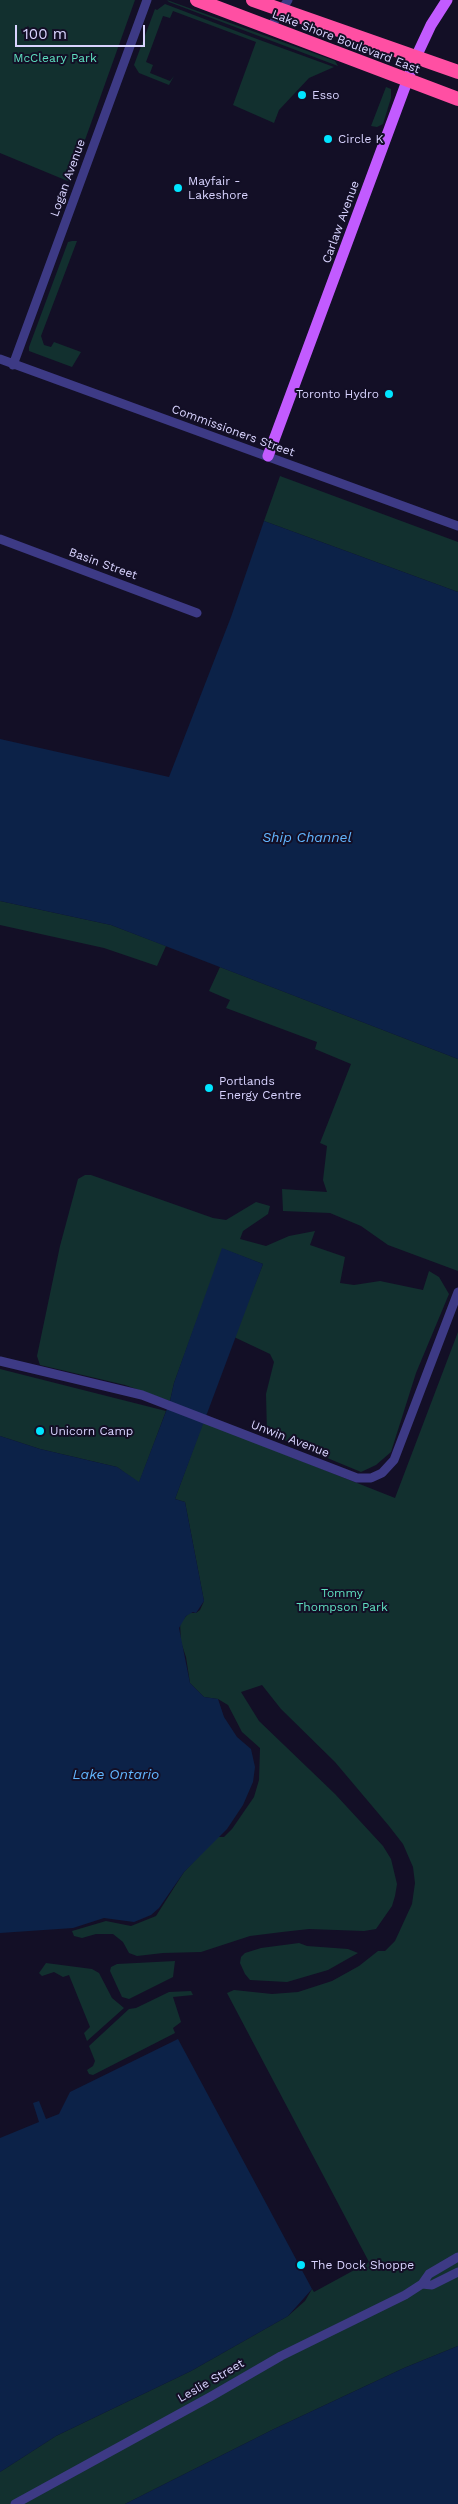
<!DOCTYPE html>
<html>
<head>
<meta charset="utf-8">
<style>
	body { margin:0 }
	#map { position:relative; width:458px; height:2504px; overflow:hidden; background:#130f26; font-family:"Work Sans",sans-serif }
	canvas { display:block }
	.scale { position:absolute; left:15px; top:25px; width:130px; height:22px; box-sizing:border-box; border:2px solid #d9d4ff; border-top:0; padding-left:6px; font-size:15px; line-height:18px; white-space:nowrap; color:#d9d4ff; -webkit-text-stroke:4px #130f26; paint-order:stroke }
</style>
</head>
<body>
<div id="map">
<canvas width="458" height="2504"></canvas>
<div class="scale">100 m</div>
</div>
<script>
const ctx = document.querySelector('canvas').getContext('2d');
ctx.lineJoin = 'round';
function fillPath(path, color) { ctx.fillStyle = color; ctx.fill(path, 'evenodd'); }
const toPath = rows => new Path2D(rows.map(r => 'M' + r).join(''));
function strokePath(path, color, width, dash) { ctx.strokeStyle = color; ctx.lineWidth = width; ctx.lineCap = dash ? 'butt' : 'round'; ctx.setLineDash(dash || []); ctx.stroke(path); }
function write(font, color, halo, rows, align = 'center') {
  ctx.font = font + ' "Work Sans",sans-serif'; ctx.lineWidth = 4; ctx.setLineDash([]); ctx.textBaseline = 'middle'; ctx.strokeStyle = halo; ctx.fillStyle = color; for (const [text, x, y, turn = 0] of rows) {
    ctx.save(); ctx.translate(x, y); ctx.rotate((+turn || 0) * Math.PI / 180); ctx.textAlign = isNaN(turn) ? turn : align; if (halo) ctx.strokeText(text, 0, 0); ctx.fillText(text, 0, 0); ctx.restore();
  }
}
const green = toPath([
	[0,0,135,0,70,182,0,153],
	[167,0,335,61,338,66,169,2],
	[165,4,257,39,334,67,309,78,279,110,274,123,233,105,256,42,173,11,170,18,163,16,146,62,153,65,150,73,170,81,174,76,169,85,139,73,134,65,155,9,157,10],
	[386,87,391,89,391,98,383,124,377,127,371,126],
	[72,241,77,241,41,336,44,345,51,347,54,342,81,352,72,367,29,351,29,347,68,242],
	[280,476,458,542,458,592,264,521],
	[0,901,111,925,166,946,157,966,104,948,0,925],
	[220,967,458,1059,458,1271,388,1245,361,1226,330,1213,283,1211,282,1189,327,1192,323,1180,327,1146,320,1143,351,1064,315,1049,317,1042,226,1008,230,1000,209,991],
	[85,1175,91,1175,213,1218,226,1220,256,1202,270,1206,268,1214,243,1231,240,1239,266,1246,289,1236,315,1231,310,1245,345,1257,340,1283,354,1285,380,1281,423,1290,429,1271,439,1277,449,1294,416,1373,391,1452,376,1465,361,1472,267,1433,266,1394,274,1362,270,1354,234,1337,263,1264,223,1249,174,1383,170,1401,125,1385,40,1365,37,1356,60,1246,78,1179],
	[458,1332,458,2346,404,2368,274,2429,125,2504,0,2504,0,2472,56,2436,191,2371,288,2316,305,2301,312,2289,314,2292,369,2262,227,1993,234,1990,272,1994,298,1992,332,1981,359,1966,378,1951,385,1951,395,1941,412,1904,415,1883,413,1867,403,1844,389,1826,335,1762,281,1709,262,1685,241,1692,259,1721,335,1794,383,1846,391,1859,397,1884,395,1896,392,1906,376,1929,364,1931,309,1929,282,1932,250,1936,201,1952,163,1953,137,1956,129,1953,123,1942,113,1934,96,1934,82,1938,74,1936,72,1931,106,1921,131,1926,156,1916,184,1872,217,1837,224,1837,232,1829,254,1797,259,1780,260,1748,242,1732,228,1705,218,1699,204,1697,190,1683,186,1657,181,1642,180,1623,189,1613,196,1613,200,1610,204,1601,185,1502,175,1499,203,1422,395,1498],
	[0,1369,166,1411,139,1483,117,1467,40,1449,0,1436],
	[299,1943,307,1946,348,1949,358,1953,328,1970,287,1982,250,1980,245,1974,240,1963,241,1957,245,1953,261,1948],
	[175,1961,173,1977,129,1999,122,1997,110,1971,111,1967,117,1964],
	[46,1963,92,1969,99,1973,112,1998,124,2008,87,2041,84,2033,90,2027,69,1975,63,1977,54,1972,42,1976,39,1973],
	[191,1991,193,1995,173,1997,181,2022,173,2028,175,2033,93,2075,89,2074,87,2070,93,2066,95,2061,89,2046,129,2009,136,2008,169,1992]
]);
const water = toPath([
	[264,521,458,592,458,1059,111,925,0,901,0,739,169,777,231,617],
	[222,1248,263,1264,175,1499,185,1502,204,1601,196,1613,193,1612,186,1616,179,1628,190,1683,204,1697,218,1699,224,1717,237,1737,251,1749,255,1767,253,1782,243,1805,227,1829,184,1872,159,1908,151,1915,134,1922,104,1918,73,1928,0,1933,0,1436,40,1449,117,1467,139,1482,170,1401,174,1383],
	[178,2039,312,2289,288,2316,191,2371,56,2436,0,2472,0,2138,39,2122,33,2103,39,2101,46,2119,59,2114,70,2092],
	[458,2346,458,2504,125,2504,274,2429,404,2368]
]);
const minor = toPath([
	[270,28,288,0],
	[0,359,458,526],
	[13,365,147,0],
	[0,539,197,613],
	[0,1361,142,1395,357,1478,371,1478,382,1473,394,1460,458,1292],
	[422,2284,432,2285,458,2272],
	[15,2504,210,2397,281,2356,405,2295,422,2284,429,2274,458,2257]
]);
const major = toPath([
	[268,456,416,57,431,25,447,0]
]);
const highway = toPath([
	[197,0,458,99],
	[253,0,458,72]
]);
const markers = [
	[302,95,5,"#00e5ff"],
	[328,139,5,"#00e5ff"],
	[178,188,5,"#00e5ff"],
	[389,394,5,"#00e5ff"],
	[209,1088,5,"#00e5ff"],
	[40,1431,5,"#00e5ff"],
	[301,2265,5,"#00e5ff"]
];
const streetNames = [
	["Lake Shore Boulevard East",346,42,21],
	["Logan Avenue",68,178,-70],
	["Carlaw Avenue",341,222,-70],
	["Commissioners Street",233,431,20],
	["Basin Street",103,564,20],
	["Unwin Avenue",290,1439,21],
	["Leslie Street",211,2381,-30]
];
const parkNames = [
	["McCleary Park",55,58],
	["Tommy",342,1593],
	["Thompson Park",342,1607]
];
const poiNames = [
	["Esso",312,95],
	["Circle K",338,139],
	["Mayfair -",188,181],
	["Lakeshore",188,195],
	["Toronto Hydro",379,394,"right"],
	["Portlands",219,1081],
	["Energy Centre",219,1095],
	["Unicorn Camp",50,1431],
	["The Dock Shoppe",311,2265]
];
const waterNames = [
	["Ship Channel",307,838],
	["Lake Ontario",116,1775]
];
fillPath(green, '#12302f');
fillPath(water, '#0c2248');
strokePath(minor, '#3d3a85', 9);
strokePath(major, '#c25bff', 11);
strokePath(highway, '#ff4fa3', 14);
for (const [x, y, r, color] of markers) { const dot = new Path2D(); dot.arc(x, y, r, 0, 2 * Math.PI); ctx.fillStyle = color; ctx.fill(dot); strokePath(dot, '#130f26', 2); }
write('12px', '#d9d4ff', '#130f26', streetNames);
write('12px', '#5fe0c0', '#130f26', parkNames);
write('12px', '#d9d4ff', '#130f26', poiNames, 'left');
write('italic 14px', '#62b6ff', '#130f26', waterNames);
</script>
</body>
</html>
